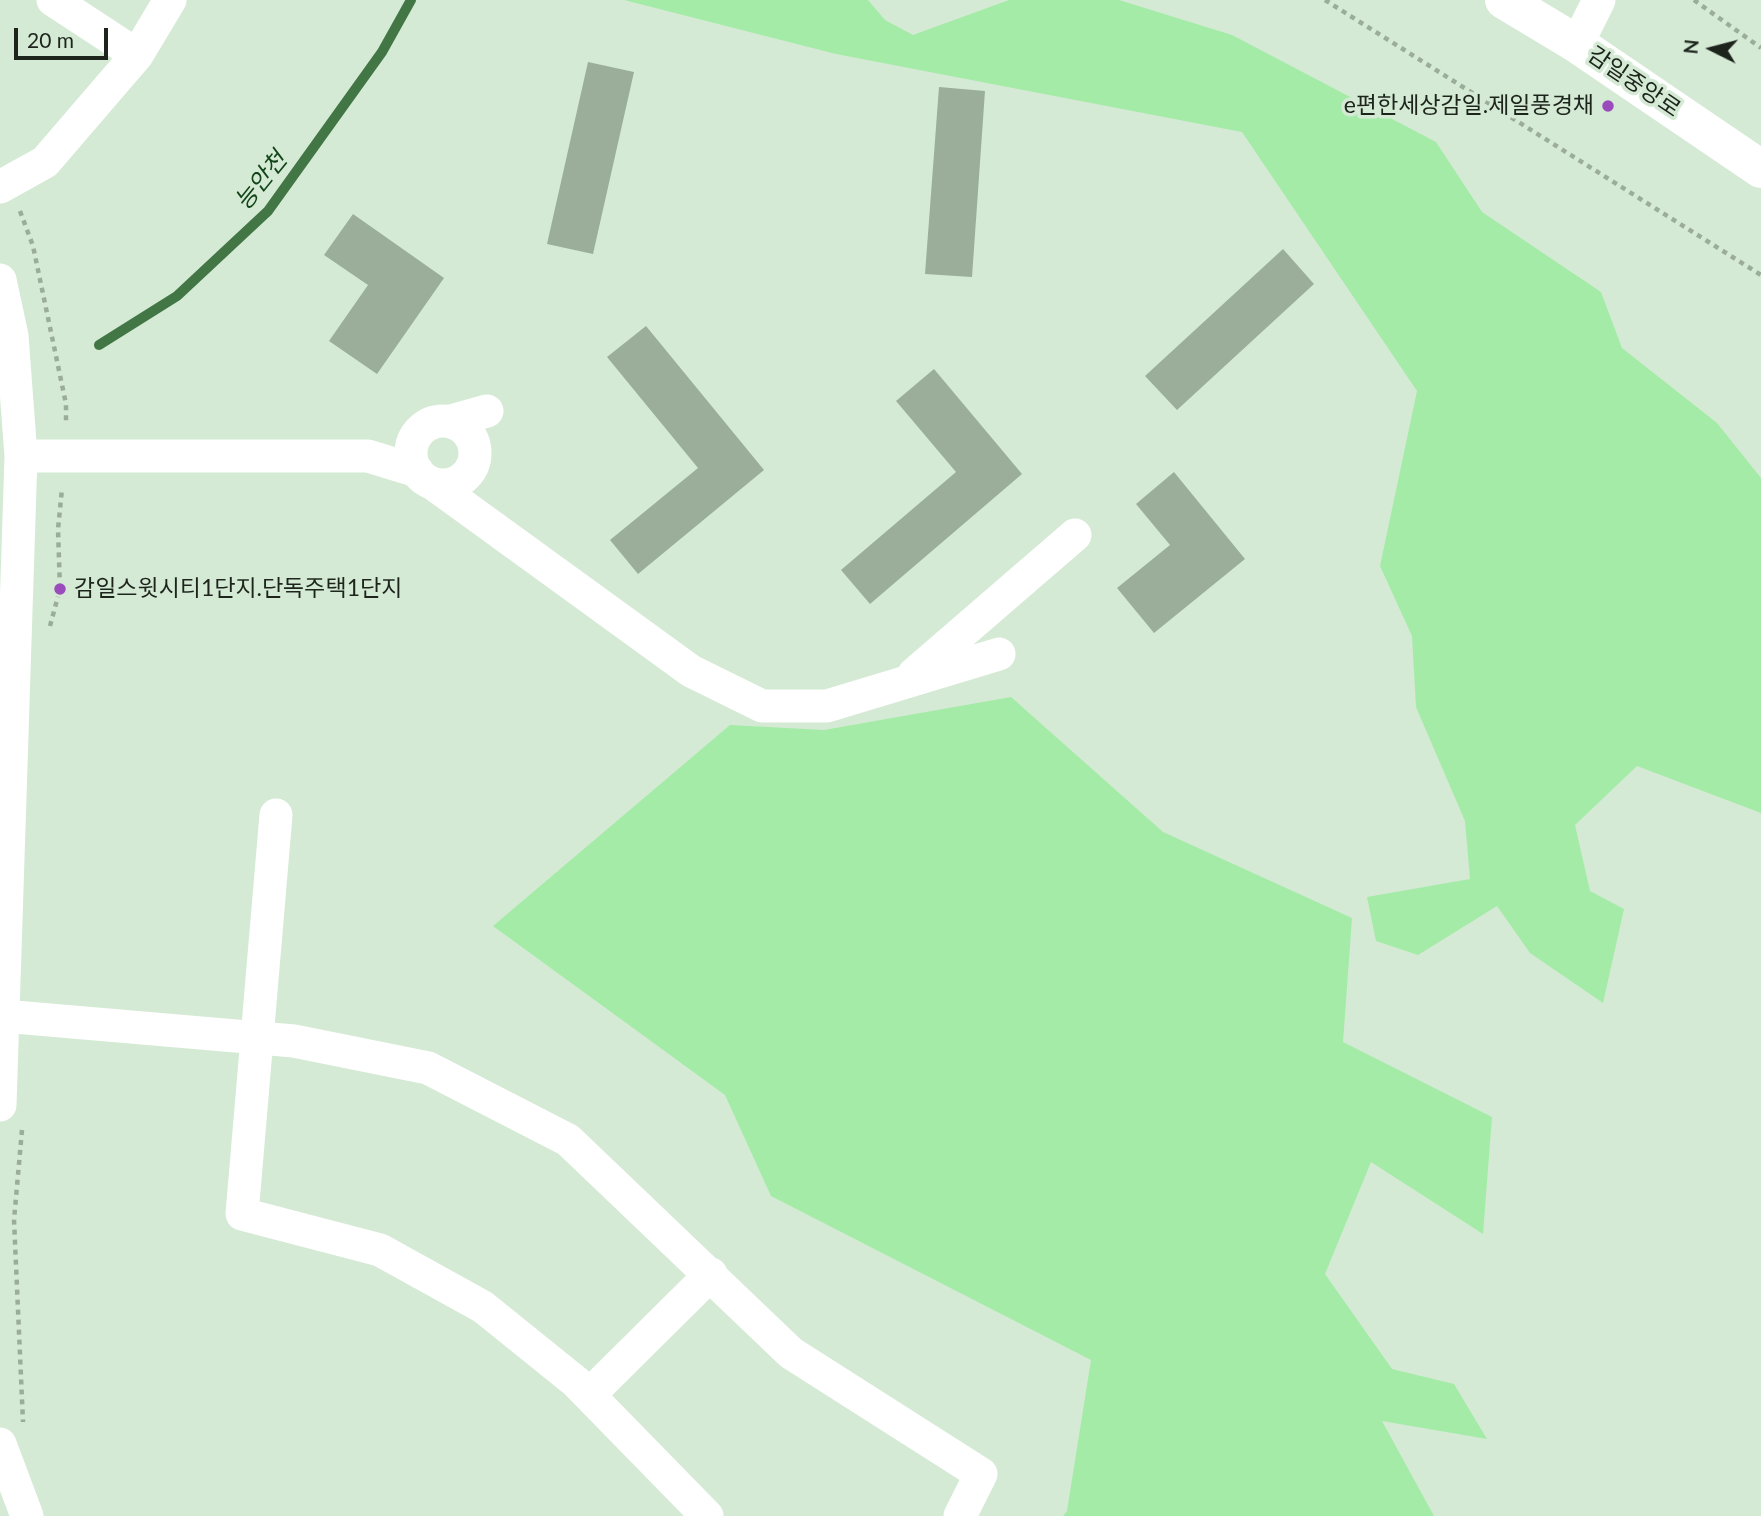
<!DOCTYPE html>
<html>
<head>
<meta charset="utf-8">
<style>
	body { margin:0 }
	#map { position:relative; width:1761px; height:1516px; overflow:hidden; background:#d5ead5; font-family:Lato,sans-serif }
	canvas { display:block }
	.north { position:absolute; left:1677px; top:14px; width:70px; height:70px; -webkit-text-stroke:5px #d5ead5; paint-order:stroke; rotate:276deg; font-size:19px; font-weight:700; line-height:28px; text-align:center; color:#1c241c }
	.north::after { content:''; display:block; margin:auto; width:24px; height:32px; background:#1c241c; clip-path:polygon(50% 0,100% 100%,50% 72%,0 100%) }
	.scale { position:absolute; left:14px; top:28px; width:94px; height:32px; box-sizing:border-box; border:4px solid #1c241c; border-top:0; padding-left:9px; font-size:21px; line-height:24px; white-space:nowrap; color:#1c241c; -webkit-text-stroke:5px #d5ead5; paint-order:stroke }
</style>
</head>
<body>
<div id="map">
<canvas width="1761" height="1516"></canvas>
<div class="north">N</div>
<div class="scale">20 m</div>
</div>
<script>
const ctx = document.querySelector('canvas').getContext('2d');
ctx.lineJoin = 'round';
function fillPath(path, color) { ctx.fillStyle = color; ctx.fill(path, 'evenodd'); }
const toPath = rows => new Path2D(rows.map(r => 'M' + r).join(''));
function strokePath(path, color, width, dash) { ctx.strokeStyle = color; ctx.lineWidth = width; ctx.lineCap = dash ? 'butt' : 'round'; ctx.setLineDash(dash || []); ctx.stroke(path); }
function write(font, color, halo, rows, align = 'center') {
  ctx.font = font + ' Lato,"Noto Sans KR",sans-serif'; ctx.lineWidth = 7; ctx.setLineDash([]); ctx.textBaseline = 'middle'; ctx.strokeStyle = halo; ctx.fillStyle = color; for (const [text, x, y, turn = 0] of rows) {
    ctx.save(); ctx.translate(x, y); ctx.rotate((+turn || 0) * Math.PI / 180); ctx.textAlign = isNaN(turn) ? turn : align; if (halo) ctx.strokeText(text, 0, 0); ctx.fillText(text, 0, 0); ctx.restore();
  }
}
const green = toPath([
	[624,0,868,0,885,20,913,35,1009,0,1119,0,1232,35,1436,142,1482,212,1601,292,1622,348,1717,423,1761,478,1761,813,1637,766,1575,825,1590,891,1624,909,1603,1003,1530,953,1497,906,1418,955,1376,941,1367,897,1470,879,1465,821,1416,707,1412,636,1380,566,1417,391,1242,132,836,54],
	[1011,697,1163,832,1352,918,1343,1042,1492,1117,1483,1234,1371,1162,1325,1274,1392,1369,1454,1384,1487,1439,1382,1421,1434,1516,1063,1516,1067,1511,1091,1360,771,1196,725,1095,493,926,730,725,824,730]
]);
const stream = toPath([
	[99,345,177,296,268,211,382,52,411,0]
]);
const building = toPath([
	[588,62,634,72,593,254,547,244],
	[939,87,985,91,972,277,925,274],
	[353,214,444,278,377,374,329,341,368,285,324,255],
	[1283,249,1314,284,1177,410,1145,376],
	[646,326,764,470,638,574,610,540,698,468,607,357],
	[934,369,1022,474,870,604,841,570,956,472,896,401],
	[1174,472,1245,559,1154,633,1117,588,1170,545,1136,504]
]);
const path = toPath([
	[1325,0,1761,275],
	[1694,0,1761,48],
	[20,211,33,246,66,404,66,424],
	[50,626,60,589,58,529,62,489],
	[22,1130,14,1220,23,1422]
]);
const minor = toPath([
	[53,0,137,55,170,0],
	[1577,44,1599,0],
	[0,187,45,162,137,55],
	[0,280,12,336,21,456,0,1105],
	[451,421,487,411],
	'411 453a32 32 0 1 1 64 0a32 32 0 1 1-64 0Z',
	[21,456,368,456,417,471],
	[432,483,691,671,762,706,827,706,999,654],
	[914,674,1075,535],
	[276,815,242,1214,380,1250,483,1307,576,1382,707,1516],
	[3,1016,294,1041,428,1068,568,1140,791,1353,981,1474,960,1516],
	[589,1395,711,1274],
	[0,1444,27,1516]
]);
const major = toPath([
	[1504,0,1577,44,1761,169]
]);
const markers = [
	[1608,106,7,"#9a4cbd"],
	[60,589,7,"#9a4cbd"]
];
const streetNames = [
	["감일중앙로",1634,82,34]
];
const poiNames = [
	["e편한세상감일.제일풍경채",1594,106],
	["감일스윗시티1단지.단독주택1단지",74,589,"left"]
];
const waterNames = [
	["능안천",261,181,-51]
];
fillPath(green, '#a3eba6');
strokePath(stream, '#427745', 10);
fillPath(building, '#9aae9a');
strokePath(path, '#9bac9b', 4.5, [5, 5]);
strokePath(minor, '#fff', 33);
strokePath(major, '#fff', 38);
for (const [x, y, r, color] of markers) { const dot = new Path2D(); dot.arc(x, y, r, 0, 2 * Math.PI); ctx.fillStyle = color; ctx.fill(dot); strokePath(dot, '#d5ead5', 2.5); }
write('23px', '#1c241c', '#d5ead5', streetNames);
write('23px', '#1c241c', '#d5ead5', poiNames, 'right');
write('italic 24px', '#124519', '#d5ead5', waterNames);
</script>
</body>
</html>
